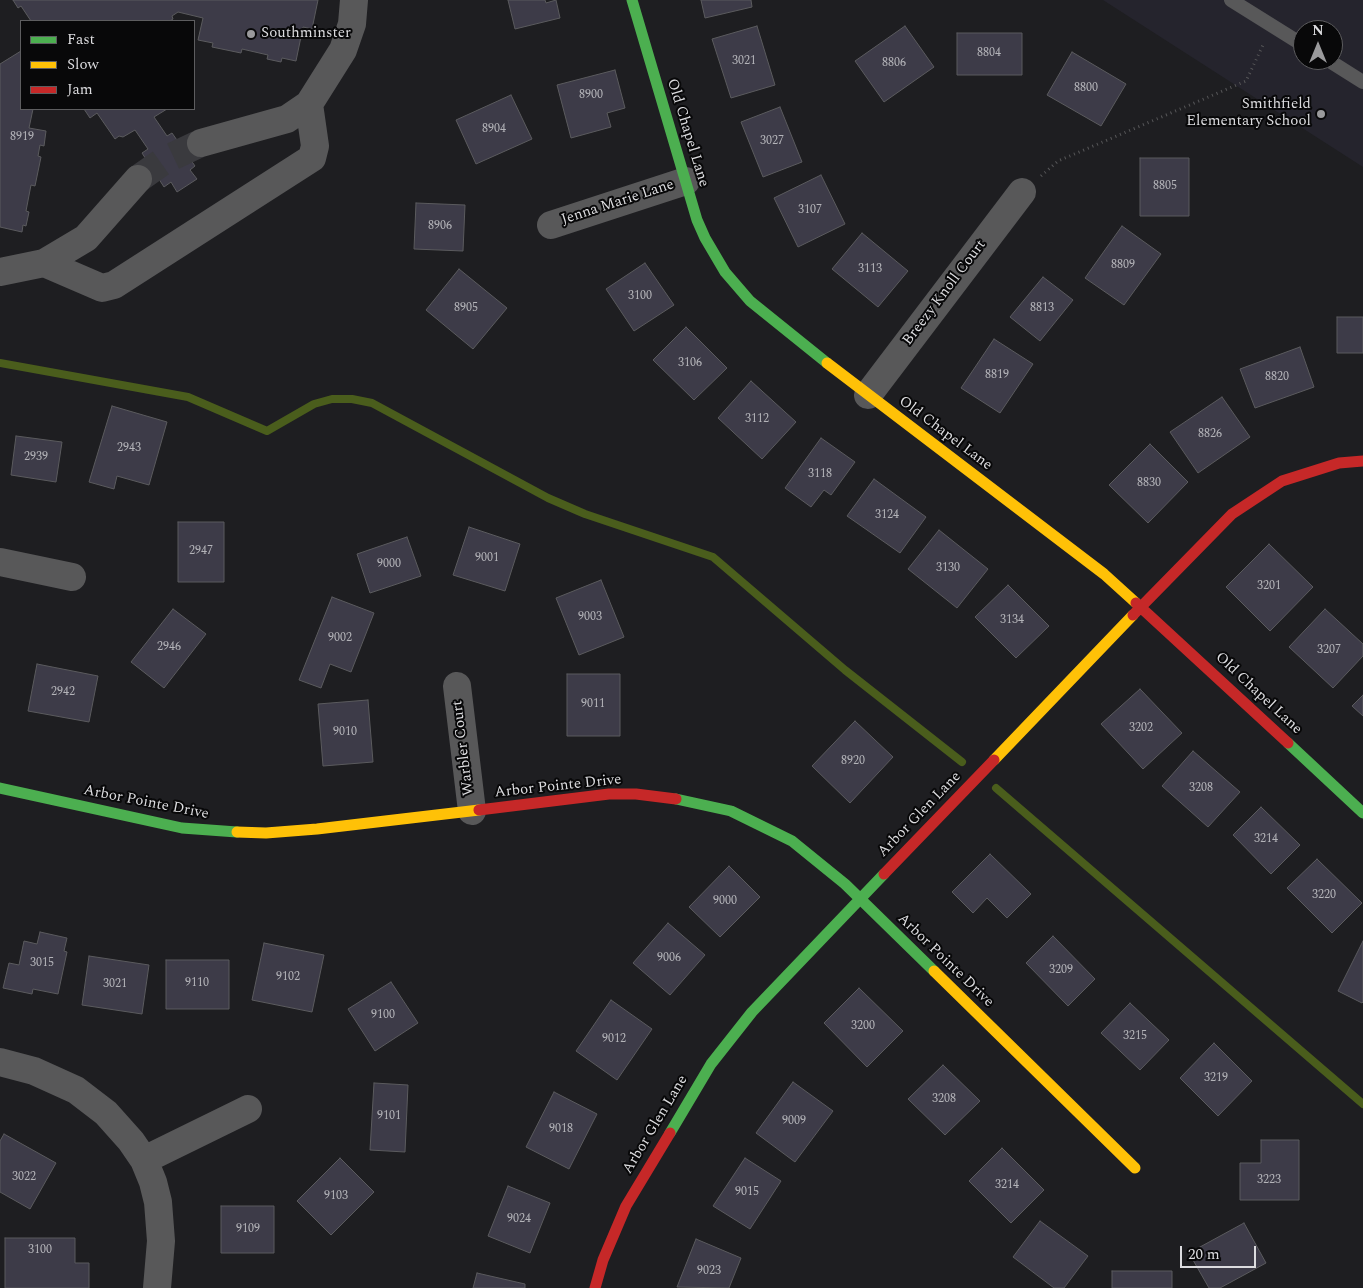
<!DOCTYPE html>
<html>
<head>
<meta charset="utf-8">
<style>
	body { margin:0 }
	#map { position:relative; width:1363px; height:1288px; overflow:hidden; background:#1e1e21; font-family:Spectral,serif }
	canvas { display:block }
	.legend { position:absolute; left:20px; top:20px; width:175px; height:90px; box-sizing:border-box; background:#080809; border:1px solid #5d5d5f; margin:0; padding:6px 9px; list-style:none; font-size:15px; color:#dcdcdf }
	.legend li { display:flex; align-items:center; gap:10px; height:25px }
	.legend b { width:25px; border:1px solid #5d5d5f }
	.north { position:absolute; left:1293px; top:20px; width:50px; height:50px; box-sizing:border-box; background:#080809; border:1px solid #5d5d5f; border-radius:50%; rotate:0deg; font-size:14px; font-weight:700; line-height:20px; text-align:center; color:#dcdcdf }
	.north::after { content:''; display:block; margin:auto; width:18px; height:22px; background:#9a9a9c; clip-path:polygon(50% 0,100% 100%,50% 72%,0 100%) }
	.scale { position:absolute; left:1180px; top:1246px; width:76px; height:22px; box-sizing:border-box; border:2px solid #dcdcdf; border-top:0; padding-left:6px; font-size:15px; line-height:18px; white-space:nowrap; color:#dcdcdf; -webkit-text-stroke:4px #080809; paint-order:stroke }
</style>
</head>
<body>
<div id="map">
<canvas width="1363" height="1288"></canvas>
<ul class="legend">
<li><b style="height:6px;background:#4caf50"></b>Fast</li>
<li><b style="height:6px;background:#ffc107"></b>Slow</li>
<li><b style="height:6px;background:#c62828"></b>Jam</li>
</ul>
<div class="north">N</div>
<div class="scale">20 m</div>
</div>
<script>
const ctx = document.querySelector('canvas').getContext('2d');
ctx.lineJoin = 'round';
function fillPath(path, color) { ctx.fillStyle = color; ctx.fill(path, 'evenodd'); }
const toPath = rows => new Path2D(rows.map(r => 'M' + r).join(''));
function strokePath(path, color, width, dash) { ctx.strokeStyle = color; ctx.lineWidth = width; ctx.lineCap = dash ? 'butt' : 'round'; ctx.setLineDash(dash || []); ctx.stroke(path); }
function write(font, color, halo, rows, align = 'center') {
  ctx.font = font + ' Spectral,serif'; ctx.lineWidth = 4; ctx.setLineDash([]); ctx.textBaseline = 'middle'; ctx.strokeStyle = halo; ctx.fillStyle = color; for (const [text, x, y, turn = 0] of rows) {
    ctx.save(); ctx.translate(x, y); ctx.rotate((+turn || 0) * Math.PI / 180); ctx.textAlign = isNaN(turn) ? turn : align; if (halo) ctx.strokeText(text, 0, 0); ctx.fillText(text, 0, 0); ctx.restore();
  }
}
const built = toPath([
	[1103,0,1363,0,1363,167],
	[1303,30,1333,30,1333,60,1303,60]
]);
const stream = toPath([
	[0,363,188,397,267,431,314,404,332,399,352,399,372,403,548,498,585,514,713,557,845,670,962,762],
	[996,788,1363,1104]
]);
const building = toPath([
	[13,0,318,0,312,29,303,27,296,61,282,58,281,62,267,59,268,55,242,49,241,53,212,47,213,43,198,40,203,18,178,12,172,16,173,19,170,21,31,21,21,6,18,8,13,0],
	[508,0,545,0,546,3,556,0,560,18,515,29,508,0],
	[701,0,751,0,752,7,705,18,701,0],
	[757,26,775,85,731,98,712,39,757,26],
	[905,26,934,67,884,102,855,61,905,26],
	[957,33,1022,33,1022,75,957,75,957,33],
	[21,51,21,109,33,109,29,128,46,131,44,146,40,145,38,156,41,157,35,186,31,185,26,211,29,212,26,226,23,225,22,232,0,227,0,64,21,51],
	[1072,52,1126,84,1101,126,1047,95,1072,52],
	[615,70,625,108,607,113,611,127,571,138,557,85,615,70],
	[511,95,532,139,476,164,456,120,511,95],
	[780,107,802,162,763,177,741,122,780,107],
	[84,109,167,109,154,117,167,136,172,133,195,166,190,170,197,179,177,192,171,182,164,187,142,153,148,149,135,130,123,137,119,136,115,139,97,113,90,118,84,109],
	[1140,158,1189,158,1189,216,1140,216,1140,158],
	[821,175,845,224,798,247,774,198,821,175],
	[416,203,465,205,463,251,414,249,416,203],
	[1122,226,1161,254,1124,305,1085,278,1122,226],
	[862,233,908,271,878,307,832,269,862,233],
	[645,263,674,305,634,331,606,289,645,263],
	[459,269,507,308,473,349,426,310,459,269],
	[1043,277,1073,300,1040,341,1010,317,1043,277],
	[1337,317,1363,317,1363,353,1337,353,1337,317],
	[686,327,727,368,694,400,653,360,686,327],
	[994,339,1033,364,1000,413,961,388,994,339],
	[1300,347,1314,387,1255,408,1240,369,1300,347],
	[751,381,796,422,762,459,718,418,751,381],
	[1222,397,1250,437,1198,473,1170,432,1222,397],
	[112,406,167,422,149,485,117,476,114,489,89,482,112,406],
	[16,436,62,442,56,482,11,475,16,436],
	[821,438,855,462,831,495,824,490,811,507,785,488,821,438],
	[1150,444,1188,482,1148,523,1109,485,1150,444],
	[874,479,926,517,900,553,847,516,874,479],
	[178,522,224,522,224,582,178,582,178,522],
	[469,527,520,544,505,591,453,575,469,527],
	[939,530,988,569,957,608,908,569,939,530],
	[407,537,421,576,370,593,357,554,407,537],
	[1269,544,1313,587,1270,631,1226,587,1269,544],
	[601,580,624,637,579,655,556,598,601,580],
	[1008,585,1049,626,1016,658,975,617,1008,585],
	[332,597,374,613,351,672,330,664,321,688,299,680,332,597],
	[173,609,206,634,164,688,131,662,173,609],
	[1325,609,1363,644,1363,656,1333,688,1289,647,1325,609],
	[37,664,98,676,89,722,28,711,37,664],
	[567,674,620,674,620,736,567,736,567,674],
	[1140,689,1182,733,1143,769,1101,724,1140,689],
	[1363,695,1363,716,1352,706,1363,695],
	[368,700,373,762,323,766,318,704,368,700],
	[855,721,893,757,850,803,812,766,855,721],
	[1193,751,1240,792,1208,827,1162,786,1193,751],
	[1261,807,1300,845,1271,874,1233,835,1261,807],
	[990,854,1031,894,1007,918,987,898,973,913,952,892,990,854],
	[1317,859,1362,903,1332,933,1287,888,1317,859],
	[729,866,760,897,720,937,689,907,729,866],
	[668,923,705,955,670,995,633,963,668,923],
	[40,932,67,938,64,951,67,952,58,994,33,989,32,994,3,988,9,963,19,965,24,941,37,944,40,932],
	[1053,936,1095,979,1068,1006,1026,963,1053,936],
	[1363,941,1363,1002,1362,1003,1338,991,1363,941],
	[264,943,324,955,312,1012,252,1000,264,943],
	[89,956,149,965,142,1014,82,1005,89,956],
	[166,960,229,960,229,1009,166,1009,166,960],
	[391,982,418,1023,375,1051,348,1009,391,982],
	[859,988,903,1031,867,1067,824,1023,859,988],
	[611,1000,652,1029,617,1080,576,1051,611,1000],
	[1130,1003,1169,1040,1140,1070,1101,1033,1130,1003],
	[1214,1043,1252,1081,1218,1116,1180,1078,1214,1043],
	[943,1065,980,1101,945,1135,908,1099,943,1065],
	[793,1082,833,1111,795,1162,756,1133,793,1082],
	[374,1083,408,1085,405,1152,370,1150,374,1083],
	[554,1092,597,1114,569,1169,526,1147,554,1092],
	[4,1134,56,1163,30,1209,0,1192,0,1141,4,1134],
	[1261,1140,1299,1140,1299,1200,1240,1200,1240,1163,1261,1163,1261,1140],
	[1002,1148,1044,1190,1011,1223,969,1181,1002,1148],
	[340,1158,374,1192,331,1235,297,1201,340,1158],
	[745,1158,781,1181,750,1229,713,1206,745,1158],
	[508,1186,550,1203,530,1253,488,1236,508,1186],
	[221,1206,274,1206,274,1253,221,1253,221,1206],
	[1040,1221,1088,1256,1064,1288,1054,1288,1013,1257,1040,1221],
	[1244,1223,1266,1263,1220,1288,1209,1288,1189,1253,1244,1223],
	[5,1238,75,1238,75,1263,89,1263,89,1288,5,1288,5,1238],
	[696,1239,741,1258,729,1288,677,1287,696,1239],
	[1112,1271,1172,1271,1172,1288,1112,1288,1112,1271],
	[477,1273,525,1284,525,1288,473,1288,477,1273]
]);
const streetTunnel = toPath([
	[138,179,165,160,201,143]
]);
const path = toPath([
	[1041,176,1058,161,1246,81,1264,43]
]);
const lane = toPath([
	[1231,0,1303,45],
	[1328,60,1363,82]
]);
const street = toPath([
	[309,104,343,50,352,24,354,0],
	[138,179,86,238,44,263,102,288,114,285,312,158,315,146,309,104,287,119,201,143],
	[551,225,686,181],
	[0,272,44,263],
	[868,395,1022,192],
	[0,562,72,577],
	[457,686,472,811],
	[0,1062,34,1071,76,1090,106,1113,131,1141,144,1160,153,1182,158,1202,161,1241,157,1288],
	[144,1160,248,1109]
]);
const fast = toPath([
	[632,0,697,220,705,238,725,272,750,301,827,363],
	[1288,743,1363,813],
	[0,788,182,828,237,832],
	[676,799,731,811,792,841,845,884,934,971],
	[670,1133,711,1064,752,1012,884,874]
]);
const slow = toPath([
	[827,363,1104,574,1136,603],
	[994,760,1133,615],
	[237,832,266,833,317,829,479,810],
	[934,971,1135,1168]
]);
const jam = toPath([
	[1136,603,1288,743],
	[1133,615,1232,514,1282,481,1339,463,1363,461],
	[479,810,609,794,636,794,676,799],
	[884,874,994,760],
	[595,1288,603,1260,626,1206,670,1133]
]);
const markers = [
	[251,34,5,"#9a9a9c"],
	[1321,114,5,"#9a9a9c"]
];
const numberNames = [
	["8804",989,54],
	["3021",744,62],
	["8806",894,64],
	["8800",1086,89],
	["8900",591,96],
	["8904",494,130],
	["8919",22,138],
	["3027",772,142],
	["8805",1165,187],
	["3107",810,211],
	["8906",440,227],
	["8809",1123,266],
	["3113",870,270],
	["3100",640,297],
	["8905",466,309],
	["8813",1042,309],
	["3106",690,364],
	["8819",997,376],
	["8820",1277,378],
	["3112",757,420],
	["8826",1210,435],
	["2943",129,449],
	["2939",36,458],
	["3118",820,475],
	["8830",1149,484],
	["3124",887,516],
	["2947",201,552],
	["9001",487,559],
	["9000",389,565],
	["3130",948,569],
	["3201",1269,587],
	["9003",590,618],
	["3134",1012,621],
	["9002",340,639],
	["2946",169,648],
	["3207",1329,651],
	["2942",63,693],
	["9011",593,705],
	["3202",1141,729],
	["9010",345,733],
	["8920",853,762],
	["3208",1201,789],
	["3214",1266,840],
	["3220",1324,896],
	["9000",725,902],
	["9006",669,959],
	["3015",42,964],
	["3209",1061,971],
	["9102",288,978],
	["9110",197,984],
	["3021",115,985],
	["9100",383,1016],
	["3200",863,1027],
	["3215",1135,1037],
	["9012",614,1040],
	["3219",1216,1079],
	["3208",944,1100],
	["9101",389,1117],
	["9009",794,1122],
	["9018",561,1130],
	["3022",24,1178],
	["3223",1269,1181],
	["3214",1007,1186],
	["9015",747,1193],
	["9103",336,1197],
	["9024",519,1220],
	["9109",248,1230],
	["3100",40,1251],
	["9023",709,1272]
];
const poiNames = [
	["Southminster",261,34],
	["Smithfield",1311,105,"right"],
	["Elementary School",1311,122,"right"]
];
const streetNames = [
	["Old Chapel Lane",687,133,73],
	["Jenna Marie Lane",618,203,-18],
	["Breezy Knoll Court",945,293,-53],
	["Old Chapel Lane",945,434,37],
	["Old Chapel Lane",1258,694,43],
	["Warbler Court",464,748,-97],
	["Arbor Pointe Drive",558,787,-6],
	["Arbor Pointe Drive",146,803,11],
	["Arbor Glen Lane",920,815,-46],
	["Arbor Pointe Drive",945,961,44],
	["Arbor Glen Lane",656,1125,-59]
];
fillPath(built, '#25242d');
strokePath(stream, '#4a5d1c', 8);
fillPath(building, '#3d3b48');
strokePath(building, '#5b5b5e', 1);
strokePath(streetTunnel, '#3a3a3e', 28, [28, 14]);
strokePath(path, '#575759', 3, [1, 4]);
strokePath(lane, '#585859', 14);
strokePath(street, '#585859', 28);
strokePath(fast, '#4caf50', 11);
strokePath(slow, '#ffc107', 11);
strokePath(jam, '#c62828', 11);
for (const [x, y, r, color] of markers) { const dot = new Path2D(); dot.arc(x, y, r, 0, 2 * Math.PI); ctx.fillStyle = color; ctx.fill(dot); strokePath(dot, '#080809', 2); }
write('12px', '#b4b4b9', null, numberNames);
write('15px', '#dcdcdf', '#080809', poiNames, 'left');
write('15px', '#dcdcdf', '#080809', streetNames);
</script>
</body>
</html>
